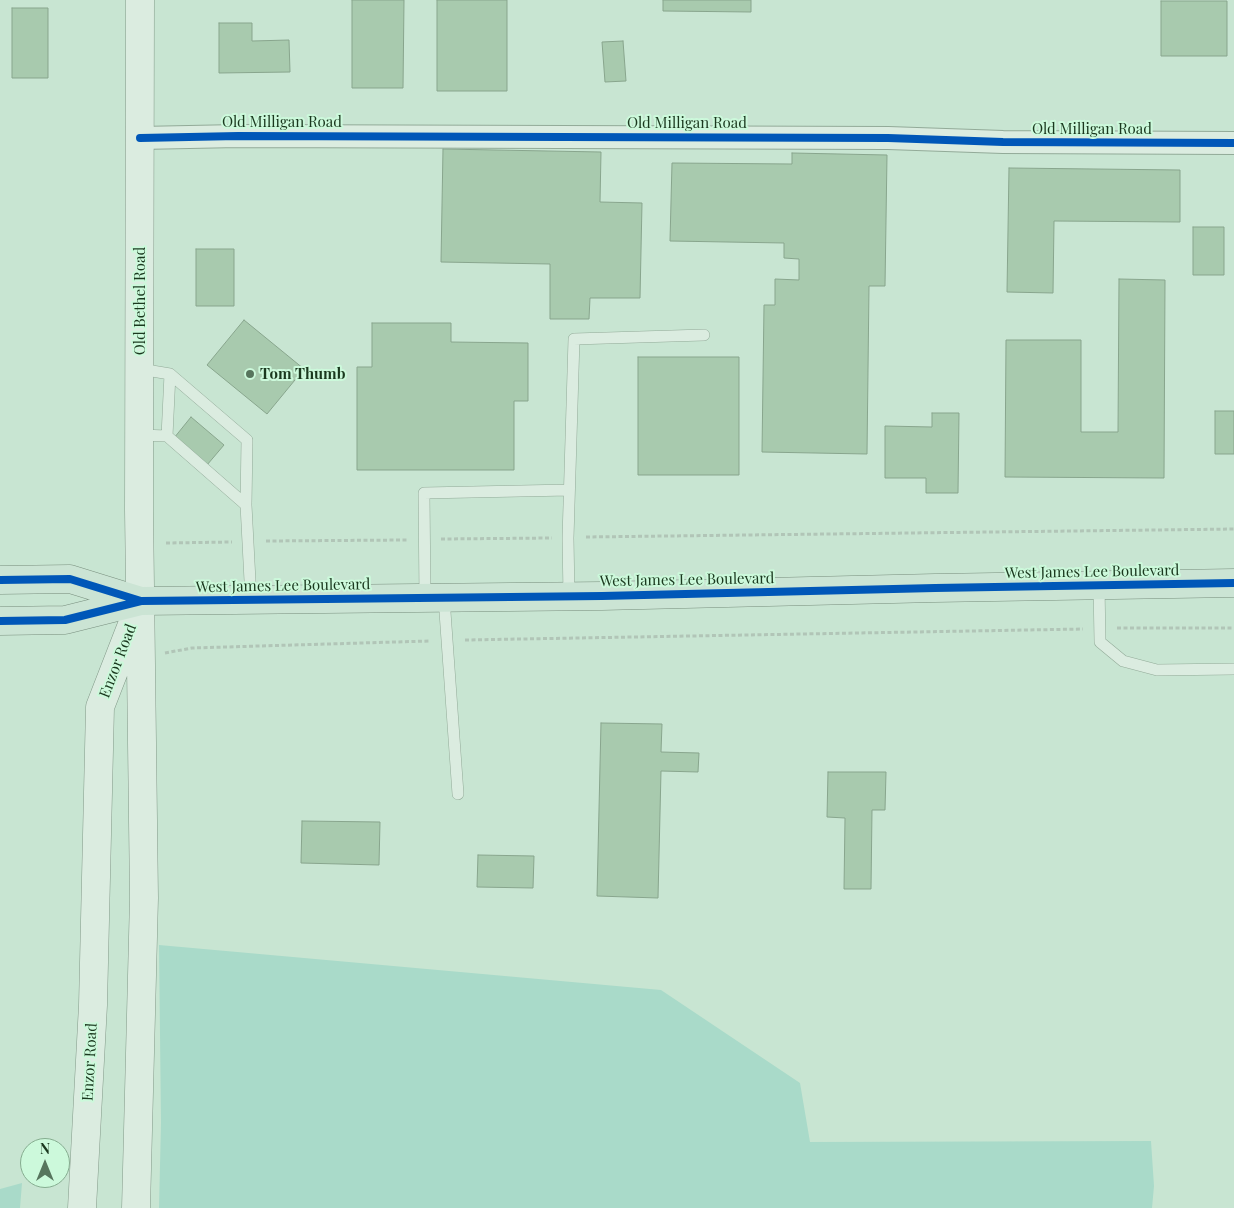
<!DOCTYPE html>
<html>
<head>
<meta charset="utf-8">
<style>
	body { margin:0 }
	#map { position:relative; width:1234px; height:1208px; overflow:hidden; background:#c8e5d2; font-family:"Playfair Display",serif }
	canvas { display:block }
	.north { position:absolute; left:20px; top:1138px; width:50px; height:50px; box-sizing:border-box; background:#ccf9db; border:1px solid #85ac8f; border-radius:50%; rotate:0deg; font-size:14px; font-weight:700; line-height:20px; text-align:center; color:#1a381e }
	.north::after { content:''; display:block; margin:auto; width:18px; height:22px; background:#57755d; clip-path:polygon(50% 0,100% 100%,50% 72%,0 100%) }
</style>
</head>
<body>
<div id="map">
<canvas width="1234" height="1208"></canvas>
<div class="north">N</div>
</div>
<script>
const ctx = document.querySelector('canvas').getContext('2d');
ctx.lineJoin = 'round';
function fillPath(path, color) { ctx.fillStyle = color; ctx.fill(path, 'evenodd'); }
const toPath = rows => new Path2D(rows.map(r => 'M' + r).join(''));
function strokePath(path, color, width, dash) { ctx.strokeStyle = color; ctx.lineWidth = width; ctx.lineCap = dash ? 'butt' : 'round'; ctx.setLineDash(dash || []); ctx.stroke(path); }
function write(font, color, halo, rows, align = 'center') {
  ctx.font = font + ' "Playfair Display",serif'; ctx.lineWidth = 4; ctx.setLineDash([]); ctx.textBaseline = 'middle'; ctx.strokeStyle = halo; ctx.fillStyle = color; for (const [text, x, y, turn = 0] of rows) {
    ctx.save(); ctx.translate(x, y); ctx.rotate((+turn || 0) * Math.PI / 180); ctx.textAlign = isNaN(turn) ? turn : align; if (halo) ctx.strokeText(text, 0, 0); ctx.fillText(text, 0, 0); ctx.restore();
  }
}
const green = toPath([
	[159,945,661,990,800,1083,810,1142,1151,1141,1154,1186,1152,1208,159,1208,161,1123],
	[22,1183,20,1208,0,1208,0,1189]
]);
const building = toPath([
	[352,0,404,0,403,88,352,88,352,0],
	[437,0,507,0,507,91,437,91,437,0],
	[663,0,751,0,751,12,663,11,663,0],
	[1161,1,1227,1,1227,56,1161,56,1161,1],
	[12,8,48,8,48,78,12,78,12,8],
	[219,23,252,23,252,41,289,40,290,72,219,73,219,23],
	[623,41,626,81,605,82,602,42,623,41],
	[443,149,601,152,600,202,642,203,640,298,590,298,589,319,550,319,550,264,441,262,443,149],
	[792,153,887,155,885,286,869,286,867,454,762,452,764,305,775,305,775,279,799,280,799,259,784,258,784,243,670,241,672,163,792,164,792,153],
	[1009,168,1180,170,1180,222,1054,221,1053,293,1007,292,1009,168],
	[1193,227,1224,227,1224,275,1193,275,1193,227],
	[196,249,234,249,234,306,196,306,196,249],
	[1119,279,1165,280,1164,478,1005,477,1006,340,1081,340,1081,432,1118,432,1119,279],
	[244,320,304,369,267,414,207,365,244,320],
	[372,323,451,323,451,342,528,343,528,401,514,401,514,470,357,470,357,367,372,367,372,323],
	[638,357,739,357,739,475,638,475,638,357],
	[1215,411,1234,411,1234,454,1215,454,1215,411],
	[932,413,959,413,958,493,926,493,926,478,885,478,885,426,932,427,932,413],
	[191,417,224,445,207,465,174,438,191,417],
	[601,723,662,724,661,752,699,753,698,772,661,771,658,898,597,896,601,723],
	[828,772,886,772,885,810,872,810,871,889,844,889,845,818,827,817,828,772],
	[302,821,380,822,379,865,301,863,302,821],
	[478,855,534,856,533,888,477,887,478,855]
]);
const path = toPath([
	[586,537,1234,529],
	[441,539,552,538],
	[266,541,407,540],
	[166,543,232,542],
	[1117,628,1234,628],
	[465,640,1083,629],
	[165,653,192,648,429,641]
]);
const lane = toPath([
	[140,369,170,374,247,440,246,505,251,600],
	[140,435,167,436,170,374],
	[167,436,246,505],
	[1099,585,1100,642,1123,661,1157,670,1234,669],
	[569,596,568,538,574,339,704,335],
	[425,598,424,493,569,490],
	[444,598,458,794]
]);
const street = toPath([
	[140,138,238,136,888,138,1003,142,1234,143]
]);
const secondary = toPath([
	[82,1208,93,1005,100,707,135,617],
	[136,1208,144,898,139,510,140,0]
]);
const primary = toPath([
	[0,580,70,579,141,601],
	[0,621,65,620,141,601,602,596,935,588,1234,583]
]);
const cycleway = toPath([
	[140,138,238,136,888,138,1003,142,1234,143],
	[0,580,70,579,141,601],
	[0,621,65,620,141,601,602,596,935,588,1234,583]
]);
const markers = [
	[250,374,5,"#57755d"]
];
const streetNames = [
	["Old Milligan Road",282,122],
	["Old Milligan Road",687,123],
	["Old Milligan Road",1092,129],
	["Old Bethel Road",140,301,-90],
	["West James Lee Boulevard",1092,572,-1],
	["West James Lee Boulevard",687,580,-1],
	["West James Lee Boulevard",283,586,-1],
	["Enzor Road",118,661,-69],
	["Enzor Road",90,1062,-87]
];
const poiNames = [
	["Tom Thumb",260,374]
];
fillPath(green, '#a9dac9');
fillPath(building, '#a8caae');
strokePath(building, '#88a58d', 1);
strokePath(lane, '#92aa98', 12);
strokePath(street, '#92aa98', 24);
strokePath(secondary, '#829988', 29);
strokePath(primary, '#798f7e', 29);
strokePath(path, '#b1c5b7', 3, [4, 2.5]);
strokePath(lane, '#dbece0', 11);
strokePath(street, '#dbece0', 22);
strokePath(secondary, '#dbece0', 28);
strokePath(primary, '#cbe4d4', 28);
strokePath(cycleway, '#0057b8', 8);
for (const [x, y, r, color] of markers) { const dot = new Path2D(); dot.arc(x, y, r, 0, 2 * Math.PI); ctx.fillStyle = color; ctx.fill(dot); strokePath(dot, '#ccf9db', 2); }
write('15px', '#1a381e', '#ccf9db', streetNames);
write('bold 15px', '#1a381e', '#ccf9db', poiNames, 'left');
</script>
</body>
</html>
